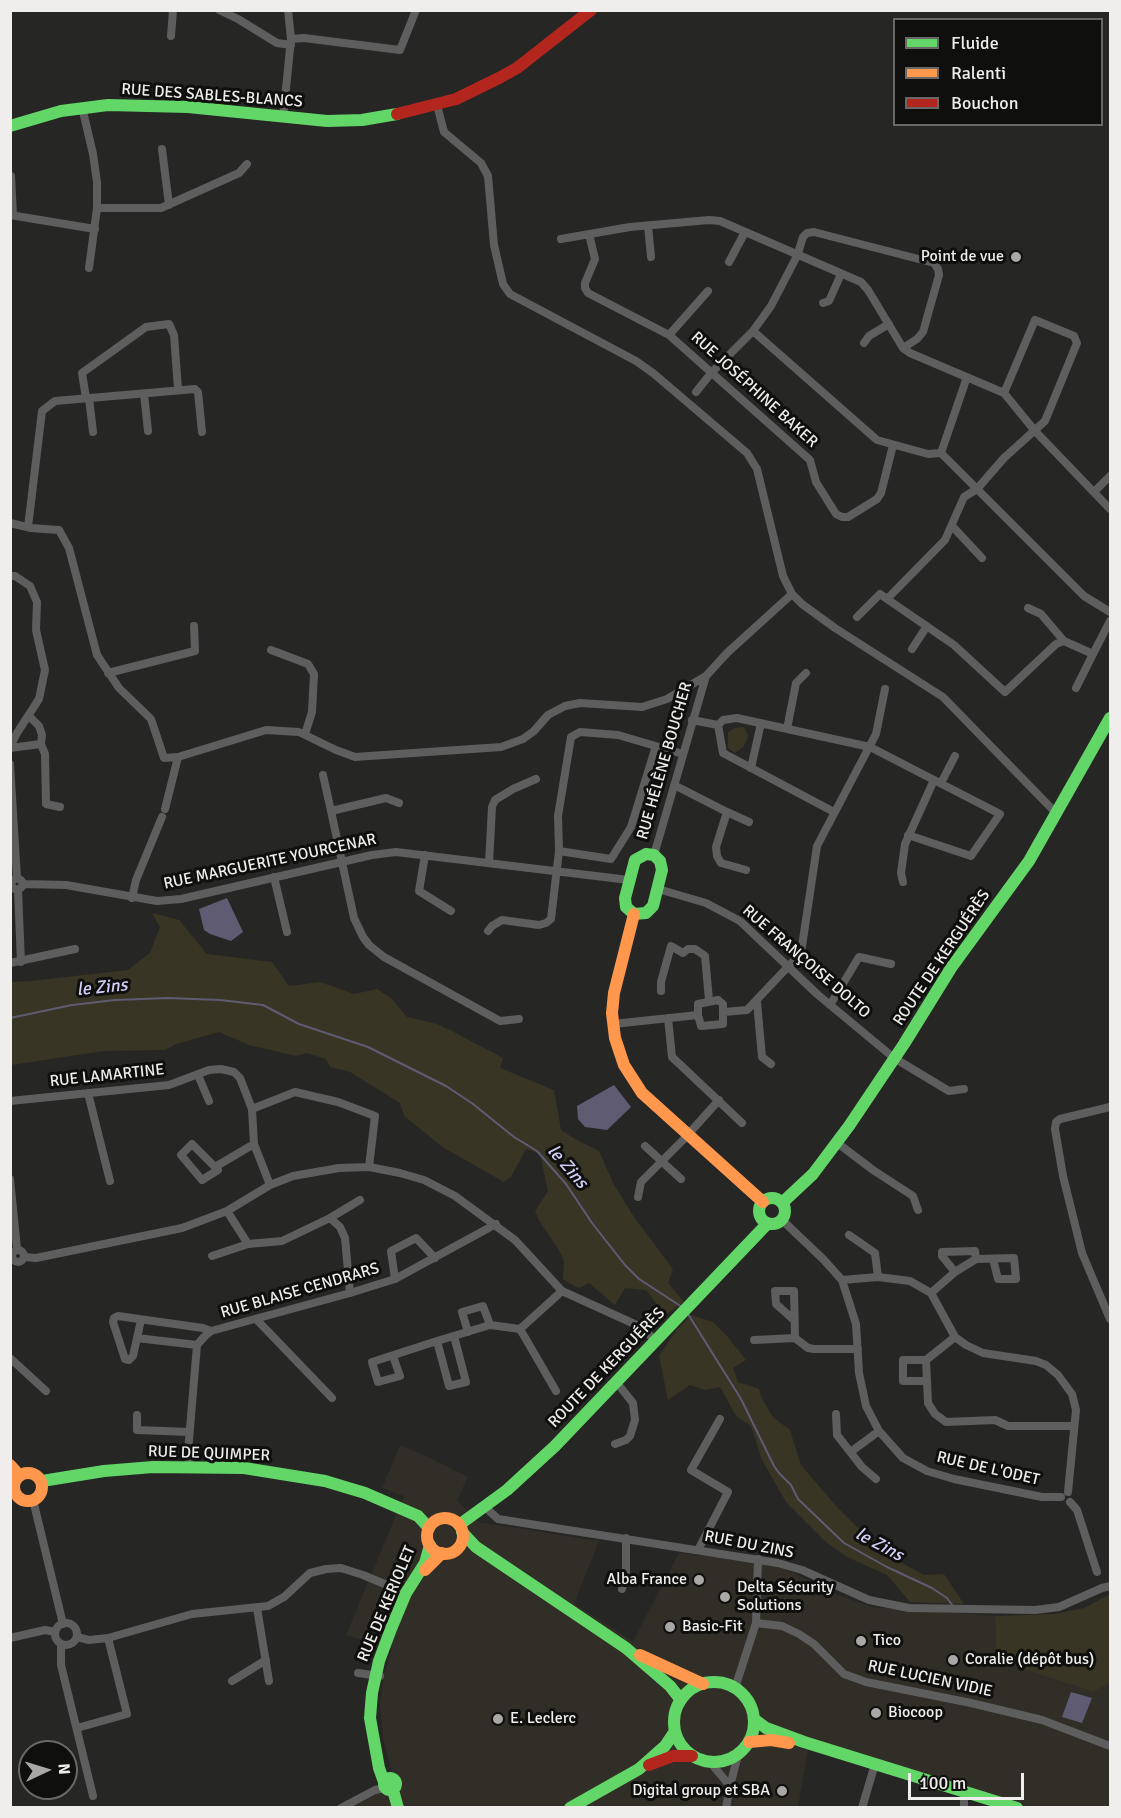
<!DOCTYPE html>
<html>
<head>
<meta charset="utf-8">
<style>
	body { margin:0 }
	#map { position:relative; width:1121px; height:1818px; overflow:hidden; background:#262625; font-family:Signika,sans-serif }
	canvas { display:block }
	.frame { position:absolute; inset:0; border:12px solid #efeeed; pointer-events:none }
	.legend { position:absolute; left:893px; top:18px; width:210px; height:108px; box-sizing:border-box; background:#0f0f0e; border:2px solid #696867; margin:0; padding:8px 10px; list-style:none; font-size:18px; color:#efeeed }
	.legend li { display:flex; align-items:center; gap:12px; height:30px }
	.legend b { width:30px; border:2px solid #696867 }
	.north { position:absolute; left:18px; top:1740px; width:60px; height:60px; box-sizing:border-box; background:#0f0f0e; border:2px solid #696867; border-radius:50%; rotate:86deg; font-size:16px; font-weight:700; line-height:24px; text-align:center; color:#efeeed }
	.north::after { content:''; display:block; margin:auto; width:21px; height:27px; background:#a9a8a7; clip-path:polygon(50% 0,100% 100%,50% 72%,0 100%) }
	.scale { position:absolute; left:908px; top:1773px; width:116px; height:27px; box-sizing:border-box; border:3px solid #efeeed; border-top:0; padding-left:8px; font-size:18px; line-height:21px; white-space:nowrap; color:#efeeed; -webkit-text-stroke:4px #0f0f0e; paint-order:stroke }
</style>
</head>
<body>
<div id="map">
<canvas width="1121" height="1818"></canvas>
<div class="frame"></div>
<ul class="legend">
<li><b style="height:8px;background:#63d668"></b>Fluide</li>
<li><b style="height:8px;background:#ff974d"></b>Ralenti</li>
<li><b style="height:8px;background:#b3261e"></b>Bouchon</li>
</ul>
<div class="north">N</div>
<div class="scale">100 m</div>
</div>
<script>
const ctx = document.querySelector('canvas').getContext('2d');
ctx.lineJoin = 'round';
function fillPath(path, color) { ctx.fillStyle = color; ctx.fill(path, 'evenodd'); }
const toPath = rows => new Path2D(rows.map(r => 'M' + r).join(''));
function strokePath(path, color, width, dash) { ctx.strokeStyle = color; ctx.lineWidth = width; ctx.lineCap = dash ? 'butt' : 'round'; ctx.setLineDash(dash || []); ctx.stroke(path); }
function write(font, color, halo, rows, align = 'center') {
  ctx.font = font + ' Signika,sans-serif'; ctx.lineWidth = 6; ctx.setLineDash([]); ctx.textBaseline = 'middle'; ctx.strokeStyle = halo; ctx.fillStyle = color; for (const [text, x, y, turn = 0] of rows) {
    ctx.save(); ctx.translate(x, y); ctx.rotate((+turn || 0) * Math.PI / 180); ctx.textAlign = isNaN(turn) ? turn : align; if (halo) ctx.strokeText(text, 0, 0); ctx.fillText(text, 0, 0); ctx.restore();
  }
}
const built = toPath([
	[400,1445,434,1460,468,1477,457,1500,478,1522,599,1541,574,1604,633,1641,679,1553,778,1565,835,1594,872,1607,995,1616,996,1660,1093,1692,1110,1683,1110,1807,1017,1807,809,1744,798,1807,332,1808,393,1777,383,1738,380,1702,384,1674,392,1649,346,1635,404,1496,382,1488]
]);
const green = toPath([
	[744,727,748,735,747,740,743,747,735,753,728,748,728,732,735,728],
	[152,913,179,920,207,954,272,962,289,986,320,982,354,994,377,989,392,999,407,1017,437,1024,452,1031,503,1058,500,1068,554,1090,561,1130,575,1139,599,1151,613,1183,634,1217,673,1269,668,1283,684,1302,665,1315,646,1290,625,1288,615,1305,589,1283,579,1288,569,1283,563,1279,564,1261,559,1250,540,1222,535,1211,548,1191,540,1154,526,1149,511,1177,504,1182,444,1148,404,1116,400,1103,350,1072,330,1067,326,1059,307,1053,296,1056,249,1045,219,1032,176,1044,165,1050,104,1051,11,1065,11,982,31,981,128,970,150,953,160,927],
	[691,1315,713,1322,727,1336,746,1360,733,1368,738,1382,759,1389,762,1399,773,1417,790,1430,801,1465,837,1507,856,1526,902,1563,924,1575,944,1574,964,1604,910,1602,887,1575,847,1557,826,1542,786,1502,762,1460,751,1426,736,1416,720,1387,705,1390,690,1385,668,1400,659,1356,677,1329],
	[1110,1594,1110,1683,1093,1692,996,1660,995,1616,1055,1614,1084,1608]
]);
const water = toPath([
	[227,898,243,932,231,941,210,934,204,930,199,909],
	[614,1085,631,1107,607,1130,585,1127,578,1119,577,1106],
	[1071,1692,1092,1698,1082,1723,1062,1717]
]);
const stream = toPath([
	[10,1018,72,1005,115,1000,168,998,220,1000,263,1005,299,1024,368,1047,446,1086,473,1104,514,1137,537,1151,566,1184,592,1223,625,1265,639,1279,682,1307],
	[688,1314,741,1399,774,1466,779,1473,791,1485,798,1499,844,1543,887,1567,932,1588,947,1598,953,1606]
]);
const street = toPath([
	[219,10,238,19,277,43,291,45],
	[171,36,173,10],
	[291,39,304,38,400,50,416,10],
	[437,105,444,132,481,163,488,176,494,245,503,284,510,294,636,361,653,373,747,453,757,469,783,576,792,594,802,604,835,628,943,697,1056,813],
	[82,107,93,154,97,182,97,208,89,268],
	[283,118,291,39,288,10],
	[162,149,169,205],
	[11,176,13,215],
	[97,208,161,208,239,173,247,164],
	[10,215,95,229],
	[648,226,651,257],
	[589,234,595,259,585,283,585,288,588,293,669,335,810,460,816,482,836,514,842,517,848,517,877,499,881,493,893,445],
	[561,239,630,227,709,220,720,221,861,282,868,290,903,348,910,353,1004,393,1035,431,1110,509],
	[729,262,745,232],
	[823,303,829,301,841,274],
	[753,331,877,440,928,454,941,453],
	[669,335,708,291],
	[864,343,869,336,889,324],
	[967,377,941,453,1084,596,1110,612],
	[696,392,712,372,753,331,771,306,797,256,803,237,807,233,814,232,934,263,938,269,939,275,923,332,917,339,903,348],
	[1004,393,1035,320,1074,336,1077,343,1045,421,1004,458,977,489,964,497,945,540,887,599,954,645,1005,692,1056,644,1064,641,1093,654,1110,621],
	[144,394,148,431],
	[86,398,82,373,146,327,169,324,174,335,178,389],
	[89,398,93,432],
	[1094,492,1110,476],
	[10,523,31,528,59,530,69,548,97,655,119,688,151,719,164,758,178,757,266,730,299,732,336,750,355,757,501,747,523,739,534,731,548,715,565,706,580,703,642,707,667,699,706,676,727,653,792,594],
	[28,527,42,411,55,401,195,389,198,392,202,432],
	[953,527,982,558],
	[10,576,15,576,30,586,37,602,36,630,45,670,39,699,17,733,10,747],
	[1028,608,1041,614,1064,641],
	[857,617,880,594,887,599],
	[912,649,927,626],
	[271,650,308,664,314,674,312,712,305,734],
	[108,673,195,651,194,626],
	[1076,688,1093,654],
	[29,716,39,726,42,735,41,744,45,754,46,804,60,807],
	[692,720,718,725,723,720,737,718,870,747,1000,814,971,856,908,835],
	[718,725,723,753,834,812],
	[787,729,796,683,806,673],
	[10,748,41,744],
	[10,764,17,878],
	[751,768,761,723],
	[323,775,331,811],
	[941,783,955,756],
	[674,785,727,812,716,847,717,856,721,863,746,870],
	[399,803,386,798,331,811,354,918,363,937,369,945,384,957,500,1021,519,1019],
	[165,809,178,757],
	[727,812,749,822],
	[559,851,611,859,631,827,656,746],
	[425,855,419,891,451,911],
	[654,855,706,676],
	[489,863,492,807,495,800,513,789,536,779],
	[274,877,287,932],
	'11.5 884a5.5 5.5 0 1 1 11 0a5.5 5.5 0 1 1-11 0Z',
	[903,882,901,873,905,844,934,780],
	[23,884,66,885,157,901,181,899,372,855,396,852,629,880],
	[658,889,706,903,740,921,817,994,894,1058,949,1091,964,1089],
	[18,890,21,962],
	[132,898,136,880,162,817],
	[488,931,492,926,502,920,539,925,546,923,551,919,559,851,558,816,571,737,580,732,618,735,683,754],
	[10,963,75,949],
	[661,991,661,982,671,946,683,953,688,949,695,949,705,956,709,1000],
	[718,1000,723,1004,723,1024,701,1026,698,1015,698,1004,718,1000],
	[757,1002,762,1057,771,1064],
	[830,1005,859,957,891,964],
	[724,1012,747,1010,801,953,817,846,876,734,885,689],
	[668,1018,672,1057,742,1123],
	[613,1024,698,1015],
	[198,1075,209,1101],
	[88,1093,110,1181],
	[10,1101,169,1085,209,1070,221,1069,234,1072,240,1078,252,1109,254,1144,270,1185],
	[1110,1107,1060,1119,1056,1122,1055,1129,1063,1176,1082,1253,1110,1319],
	[252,1109,295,1092,338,1102,375,1116,369,1167],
	[836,1142,873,1170,913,1196,918,1210],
	[192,1144,218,1170,202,1180,181,1155,192,1144],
	[645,1146,681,1179],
	[215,1167,254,1144],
	[10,1179,17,1249],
	[638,1197,641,1182,684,1139,719,1100],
	[227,1211,248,1244],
	[330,1218,340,1227,345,1238,350,1293],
	[782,1220,823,1259,842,1280,856,1324,859,1373,866,1406,879,1431,903,1458,927,1471,954,1479,1042,1497,1061,1497],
	[849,1235,875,1253,878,1277],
	'12 1256a6 6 0 1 1 12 0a6 6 0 1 1-12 0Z',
	[212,1256,248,1244,282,1241,330,1218,360,1200],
	[25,1257,36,1258,182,1228,227,1211,270,1185,293,1176,339,1168,369,1167,400,1173,424,1180,455,1196,515,1240,562,1291,641,1327,656,1341],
	[955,1272,942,1256,942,1252,975,1251,976,1259],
	[395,1279,391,1251,416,1238,435,1258],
	[842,1280,878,1277,910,1281,931,1293,955,1337,966,1345,983,1353,1036,1361,1046,1365,1058,1375,1072,1394,1076,1410,1068,1492],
	[931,1293,955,1272,976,1259,1014,1258,1016,1279,998,1279,993,1259],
	[141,1320,133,1356,129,1360,125,1359,113,1322,114,1318,118,1316,203,1328,211,1331],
	[257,1320,332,1398],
	[794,1320,776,1304,775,1291,794,1291,795,1338],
	[520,1329,556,1391],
	[520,1329,562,1291],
	[468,1332,462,1312,483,1306,490,1325],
	[137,1338,197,1345],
	[754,1340,795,1338,808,1348,814,1349,858,1349],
	[437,1341,449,1386,466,1382,454,1336],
	[393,1356,400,1376,378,1382,372,1362,437,1341,490,1325,520,1329],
	[10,1358,46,1391],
	[926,1360,928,1403,935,1414,946,1422,995,1420,1008,1426,1074,1426],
	[926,1381,903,1381,903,1360,926,1360,955,1337],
	[836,1414,837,1435,862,1467,876,1479],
	[137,1415,137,1430,189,1432],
	[615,1444,626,1440,630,1436,635,1420,633,1403,617,1383],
	[852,1451,879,1431],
	[190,1467,188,1452,197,1345,204,1337,211,1331,350,1293,395,1279,496,1224],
	[33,1500,63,1624],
	[1070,1502,1077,1510,1097,1572],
	[485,1507,498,1519,778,1563,802,1570,869,1600,909,1608,1035,1610,1059,1607,1102,1588,1110,1586],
	[698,1550,728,1492,691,1470,720,1419],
	[622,1589,626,1574,626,1538],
	[257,1608,269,1681],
	'55 1634a11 11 0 1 1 22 0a11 11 0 1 1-22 0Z',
	[756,1623,782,1626,799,1634,814,1644,844,1674,866,1682,971,1703,1042,1720,1110,1746],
	[77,1637,89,1640,108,1638,192,1614,268,1606,284,1597,310,1573,326,1569,341,1568,363,1575,406,1593],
	[10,1638,45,1630,55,1632],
	[61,1644,61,1665,93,1796],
	[358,1673,380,1676],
	[232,1681,266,1660],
	[735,1688,756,1623,758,1559],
	[77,1728,127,1714,108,1638],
	[710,1762,730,1786],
	[964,1792,964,1808],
	[341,1808,375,1790,385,1788],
	[726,1808,730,1786,738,1755],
	[862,1808,875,1764]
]);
const fast = toPath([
	[10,126,61,111,108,105,188,107,327,121,362,120,397,114],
	[646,854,654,855,660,861,662,870,653,906,646,913,634,914,626,907,625,898,635,860,646,854],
	'759 1211a13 13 0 1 1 26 0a13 13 0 1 1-26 0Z',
	[782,1203,813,1174,849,1126,904,1044,951,968,1029,861,1110,718],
	[42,1481,104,1471,153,1467,244,1468,325,1481,365,1493,418,1516,429,1528],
	[459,1525,507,1490,555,1446,768,1223],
	[462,1532,476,1547,626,1648,670,1686,681,1700],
	'674 1722a40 40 0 1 1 80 0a40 40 0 1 1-80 0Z',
	[754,1719,766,1728,804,1742,1017,1808],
	'384 1784a6 6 0 1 1 12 0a6 6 0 1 1-12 0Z',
	[384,1782,379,1768,370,1718,372,1693,379,1661,391,1629,406,1593,425,1563,430,1545],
	[393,1790,398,1808],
	[570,1808,639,1769,665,1746,675,1731]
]);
const slow = toPath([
	[634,914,614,993,612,1013,615,1038,624,1065,642,1093,763,1202],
	[10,1465,19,1475],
	'14 1487a14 14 0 1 1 28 0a14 14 0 1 1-28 0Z',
	'427 1536a18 18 0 1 1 36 0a18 18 0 1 1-36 0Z',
	[425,1570,442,1553],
	[640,1655,703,1684],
	[749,1742,771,1740,789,1743]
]);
const jam = toPath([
	[397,114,456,99,499,78,517,68,591,10],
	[649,1765,673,1756,692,1756]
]);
const markers = [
	[1016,257,6,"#a9a8a7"],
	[699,1580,6,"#a9a8a7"],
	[725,1597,6,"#a9a8a7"],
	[670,1627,6,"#a9a8a7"],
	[861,1641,6,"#a9a8a7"],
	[953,1660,6,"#a9a8a7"],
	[876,1713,6,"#a9a8a7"],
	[498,1719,6,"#a9a8a7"],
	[782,1791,6,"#a9a8a7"]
];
const streetNames = [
	["RUE DES SABLES-BLANCS",212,96,4],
	["RUE JOSÉPHINE BAKER",754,390,42],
	["RUE HÉLÈNE BOUCHER",665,761,-74],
	["RUE MARGUERITE YOURCENAR",270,862,-12],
	["ROUTE DE KERGUÉRÈS",942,958,-56],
	["RUE FRANÇOISE DOLTO",806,962,41],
	["RUE LAMARTINE",107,1076,-6],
	["RUE BLAISE CENDRARS",300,1291,-16],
	["ROUTE DE KERGUÉRÈS",607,1368,-46],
	["RUE DE QUIMPER",209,1454,2],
	["RUE DE L'ODET",988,1469,13],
	["RUE DU ZINS",749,1545,11],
	["RUE DE KERIOLET",387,1604,-67],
	["RUE LUCIEN VIDIE",930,1679,12]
];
const poiNames = [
	["Point de vue",1004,257,"right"],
	["Alba France",687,1580,"right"],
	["Delta Sécurity",737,1588],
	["Solutions",737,1606],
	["Basic-Fit",682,1627],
	["Tico",873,1641],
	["Coralie (dépôt bus)",965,1660],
	["Biocoop",888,1713],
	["E. Leclerc",510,1719],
	["Digital group et SBA",770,1791,"right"]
];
const waterNames = [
	["le Zins",102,988,-6],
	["le Zins",567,1167,49],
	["le Zins",879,1545,28]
];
fillPath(built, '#302e27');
fillPath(green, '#393524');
fillPath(water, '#5e5b73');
strokePath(stream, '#5e5b73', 2);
strokePath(street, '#5e5e5f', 8);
strokePath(fast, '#63d668', 12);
strokePath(slow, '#ff974d', 12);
strokePath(jam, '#b3261e', 12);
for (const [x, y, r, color] of markers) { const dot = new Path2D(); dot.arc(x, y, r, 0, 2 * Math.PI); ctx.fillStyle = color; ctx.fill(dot); strokePath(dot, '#0f0f0e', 2); }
write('16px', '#efeeed', '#0f0f0e', streetNames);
write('16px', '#efeeed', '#0f0f0e', poiNames, 'left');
write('italic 18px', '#d4cff9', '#0f0f0e', waterNames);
</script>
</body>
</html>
